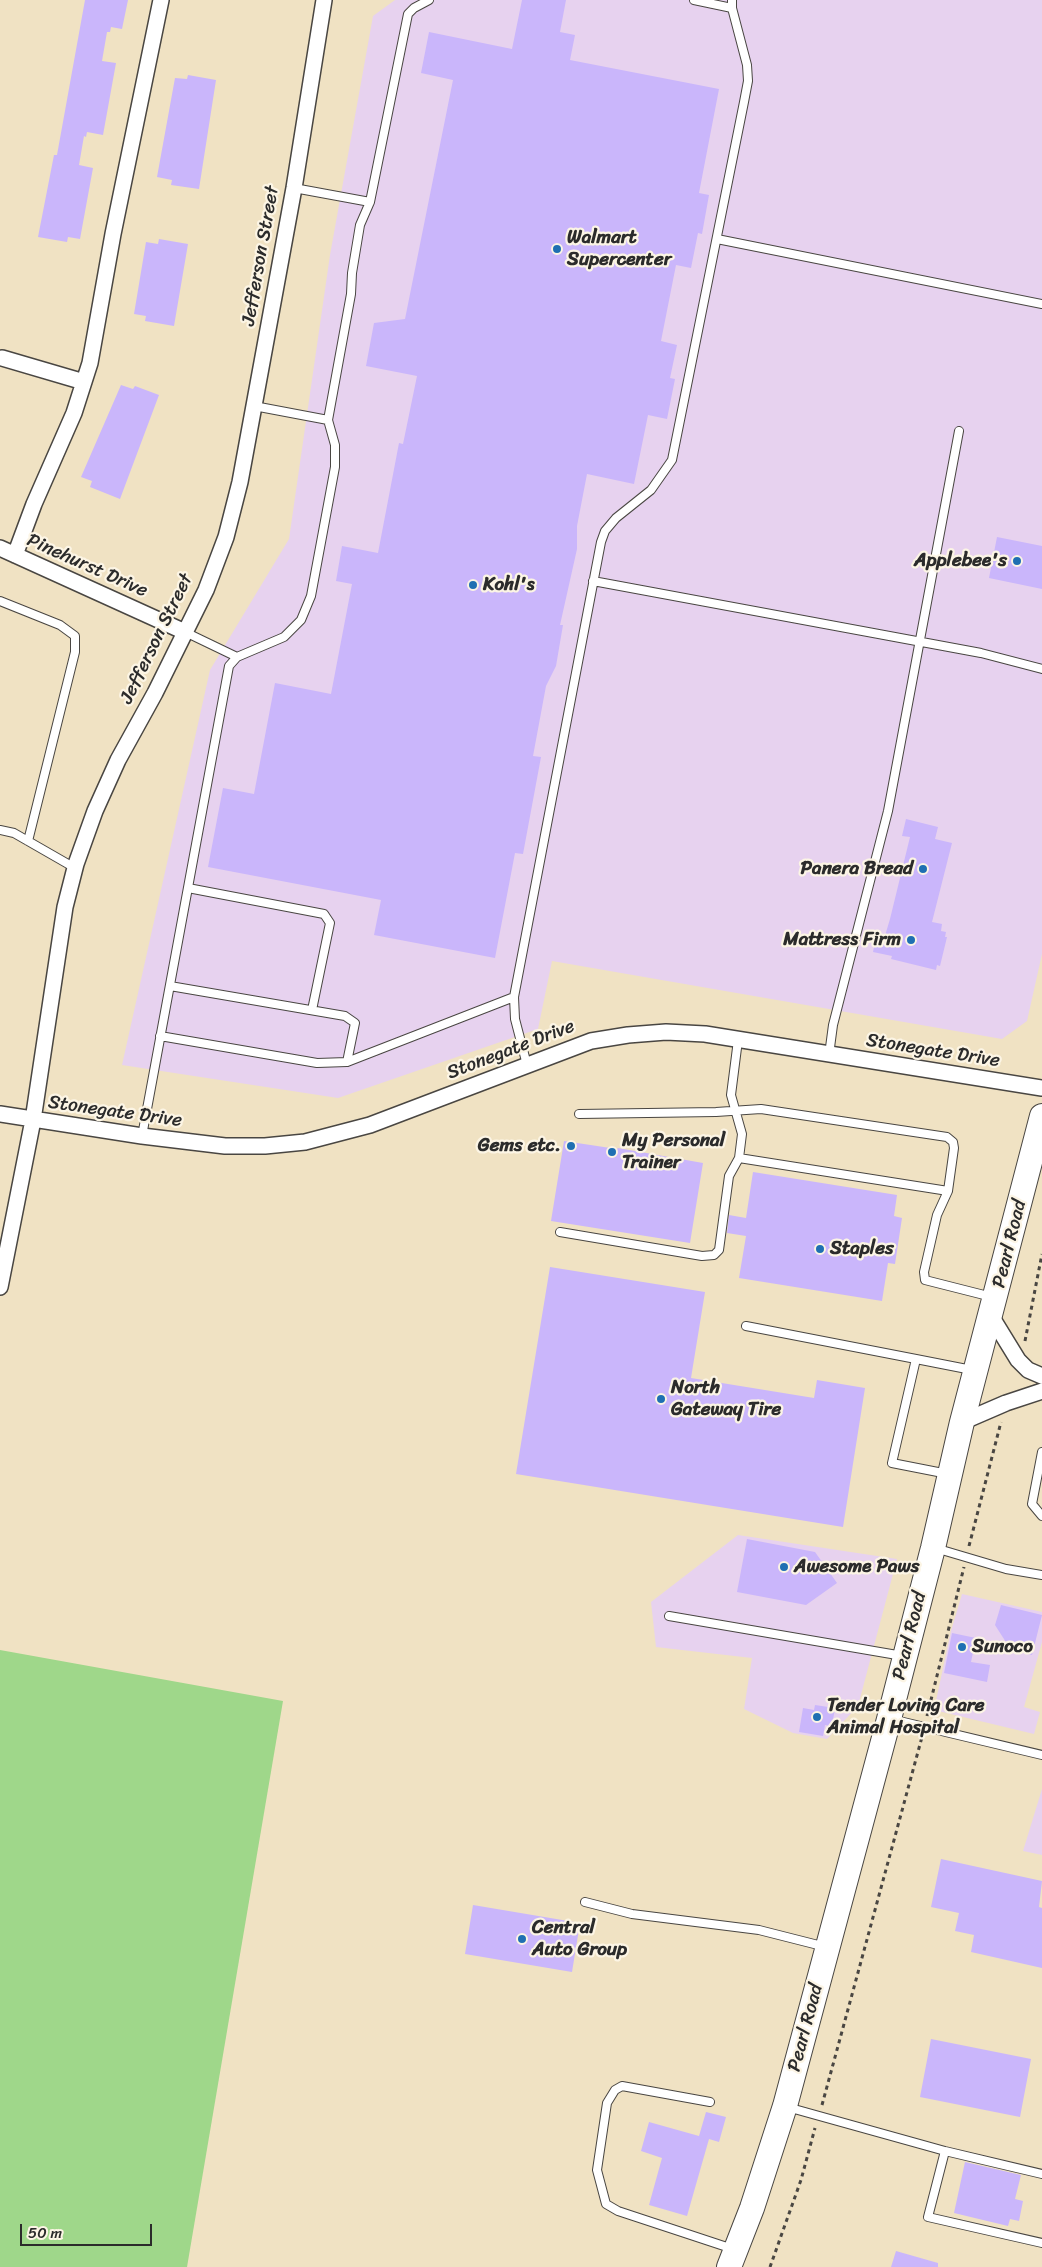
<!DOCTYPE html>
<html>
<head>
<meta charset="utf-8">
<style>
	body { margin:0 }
	#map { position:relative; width:1042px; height:2267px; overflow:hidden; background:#f0e2c3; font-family:Sriracha,sans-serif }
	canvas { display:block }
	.scale { position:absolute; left:20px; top:2224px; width:132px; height:22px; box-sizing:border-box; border:2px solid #2b2b2b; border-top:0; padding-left:6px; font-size:15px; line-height:18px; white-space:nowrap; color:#2b2b2b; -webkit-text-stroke:4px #fcf5e5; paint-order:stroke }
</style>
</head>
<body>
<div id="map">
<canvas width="1042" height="2267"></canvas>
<div class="scale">50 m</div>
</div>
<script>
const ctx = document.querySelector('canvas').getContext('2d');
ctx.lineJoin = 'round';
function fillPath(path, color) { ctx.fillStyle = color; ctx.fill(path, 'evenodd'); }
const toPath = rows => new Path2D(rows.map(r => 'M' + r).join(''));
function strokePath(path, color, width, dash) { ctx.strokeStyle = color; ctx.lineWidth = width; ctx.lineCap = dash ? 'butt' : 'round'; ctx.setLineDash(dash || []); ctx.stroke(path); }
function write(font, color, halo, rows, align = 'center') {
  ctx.font = font + ' Sriracha,sans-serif'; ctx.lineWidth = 4.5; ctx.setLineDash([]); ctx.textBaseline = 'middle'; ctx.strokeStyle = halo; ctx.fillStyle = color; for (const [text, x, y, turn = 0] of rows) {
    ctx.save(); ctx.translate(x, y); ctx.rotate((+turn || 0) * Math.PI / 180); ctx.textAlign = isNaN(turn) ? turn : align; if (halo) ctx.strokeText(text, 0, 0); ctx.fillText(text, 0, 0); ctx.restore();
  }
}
const built = toPath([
	[395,0,1042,0,1042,954,1027,1021,1002,1039,552,961,538,1029,338,1098,122,1065,210,670,289,539,330,255,373,16],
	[738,1535,897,1559,858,1706,827,1739,793,1733,744,1709,752,1658,656,1647,651,1602],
	[962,1594,1042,1612,1042,1642,1024,1707,1040,1712,1034,1734,934,1710,951,1631],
	[1042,1789,1042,1855,1023,1851]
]);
const green = toPath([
	[0,1650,283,1701,187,2267,0,2267]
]);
const building = toPath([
	[85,0,128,0,122,29,111,27,110,32,107,32,102,61,116,63,103,135,87,132,86,137,84,136,79,165,93,168,80,239,68,237,67,242,38,237,54,155,57,155],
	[522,0,566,0,560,32,575,35,570,60,719,89,699,193,709,195,702,234,698,233,691,268,676,265,661,341,677,345,670,378,675,379,667,419,648,415,634,484,587,474,577,526,577,549,560,625,563,625,556,666,546,686,533,756,541,757,523,854,515,853,495,958,374,935,381,900,208,867,223,788,254,794,275,683,331,694,352,584,336,581,342,546,378,553,399,443,403,444,417,376,366,366,374,323,405,319,453,80,421,73,429,32,512,49],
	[188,75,216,80,199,189,171,185,172,180,157,177,175,78,187,79],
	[159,239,188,244,174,326,145,321,146,316,134,314,146,242,158,244],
	[121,385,133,389,135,386,159,395,120,499,90,487,92,481,81,477],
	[997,537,1042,546,1042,589,989,578],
	[906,819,938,827,935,839,952,843,932,922,942,924,941,931,946,932,945,937,947,937,940,966,937,965,936,970,891,959,892,956,873,952,876,937,884,939,890,919,910,837,902,836],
	[564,1141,617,1149,618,1148,703,1163,690,1243,551,1221],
	[753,1172,897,1195,894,1216,902,1218,895,1264,888,1263,882,1301,739,1278,746,1236,727,1233,729,1215,746,1218],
	[550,1267,705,1292,691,1378,814,1398,817,1380,865,1388,843,1527,516,1474],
	[747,1539,815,1552,837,1583,806,1605,737,1592],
	[1001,1605,1042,1615,1032,1655,1011,1650,995,1625],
	[952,1633,976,1638,971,1662,990,1665,987,1682,944,1673],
	[815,1705,835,1708,832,1726,825,1725,823,1736,799,1732,803,1708,814,1710],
	[941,1859,1042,1881,1039,1907,1042,1908,1042,1968,971,1952,974,1935,955,1931,959,1913,931,1907],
	[473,1905,580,1923,572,1972,465,1954],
	[931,2039,1031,2059,1020,2117,920,2097],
	[706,2112,726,2117,719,2142,709,2139,687,2216,649,2205,662,2158,641,2151,649,2122,699,2136],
	[965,2162,1021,2175,1015,2199,1023,2201,1019,2221,1010,2219,1008,2226,954,2213],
	[896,2251,938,2263,938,2267,891,2267]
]);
const path = toPath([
	[1025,1341,1042,1254],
	[969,1546,1001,1422],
	[927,1716,964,1567],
	[822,2105,922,1737],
	[770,2267,801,2180,815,2128]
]);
const service = toPath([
	[694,0,732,8],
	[294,188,370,202],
	[717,239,1042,304],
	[254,406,328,420],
	[593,581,981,653,1042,669],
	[0,601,60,625,75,636,75,652,28,841],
	[185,632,237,657],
	[0,830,14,833,75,868],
	[188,888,324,914,330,923,312,1010],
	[170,986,345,1016,355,1023,347,1062],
	[160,1036,317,1063,347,1062,514,997],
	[829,1055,833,1025,888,811,959,431],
	[527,1065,515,1019,514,997,601,542,605,531,616,518,651,490,672,460,744,102,748,81,747,65,732,8,732,0],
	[579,1114,716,1112,761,1109,947,1137,953,1142,954,1148,948,1191,937,1215,924,1272,925,1280,992,1297],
	[142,1136,229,666,237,657,284,637,301,620,311,596,335,467,335,445,328,420,351,294,352,273,360,225,370,202,408,14,414,8,429,0],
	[739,1158,948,1191],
	[560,1232,702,1256,714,1255,719,1250,729,1176,739,1158,742,1134,731,1095,738,1040],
	[746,1326,916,1359],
	[1042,1452,1032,1504,1042,1516],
	[948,1474,892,1463,916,1359,972,1370],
	[935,1548,1006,1569,1042,1575],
	[669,1616,903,1656],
	[891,1719,1042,1755],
	[585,1902,632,1914,759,1930,826,1947],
	[710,2102,622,2086,615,2090,607,2103,597,2170,606,2204,618,2211,733,2249],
	[787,2107,945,2151,1042,2174],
	[945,2151,928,2217,1042,2243]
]);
const minor = toPath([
	[2,358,84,382],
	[0,548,185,632],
	[15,555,34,504,74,413,90,363,113,234,161,0],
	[0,1114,142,1136,225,1146,265,1146,305,1142,370,1125,591,1041,628,1035,666,1032,705,1034,1042,1088],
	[0,1287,33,1120,65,907,76,864,95,811,118,760,155,693,206,590,226,537,240,482,294,188,324,0],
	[991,1316,1018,1360,1028,1370,1042,1376],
	[962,1422,1006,1403,1042,1391]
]);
const primary = toPath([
	[729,2267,752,2208,785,2106,889,1719,933,1548,962,1422,1042,1116]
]);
const markers = [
	[557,249,5,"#1f6fb2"],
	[1017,561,5,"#1f6fb2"],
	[473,585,5,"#1f6fb2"],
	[923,869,5,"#1f6fb2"],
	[911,940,5,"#1f6fb2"],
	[571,1146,5,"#1f6fb2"],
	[612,1152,5,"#1f6fb2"],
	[820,1249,5,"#1f6fb2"],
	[661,1399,5,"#1f6fb2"],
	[784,1567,5,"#1f6fb2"],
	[962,1647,5,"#1f6fb2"],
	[817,1717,5,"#1f6fb2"],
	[522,1939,5,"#1f6fb2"]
];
const poiNames = [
	["Walmart",567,238],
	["Supercenter",567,260],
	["Applebee's",1007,561,"right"],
	["Kohl's",483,585],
	["Panera Bread",913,869,"right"],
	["Mattress Firm",901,940,"right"],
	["My Personal",622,1141],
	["Trainer",622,1163],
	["Gems etc.",561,1146,"right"],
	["Staples",830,1249],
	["North",671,1388],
	["Gateway Tire",671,1410],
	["Awesome Paws",794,1567],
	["Sunoco",972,1647],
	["Tender Loving Care",827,1706],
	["Animal Hospital",827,1728],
	["Central",532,1928],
	["Auto Group",532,1950]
];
const streetNames = [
	["Jefferson Street",261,256,-80],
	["Pinehurst Drive",87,566,24],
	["Jefferson Street",157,639,-64],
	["Stonegate Drive",511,1050,-21],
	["Stonegate Drive",933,1051,9],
	["Stonegate Drive",115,1112,8],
	["Pearl Road",1010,1244,-76],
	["Pearl Road",910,1636,-76],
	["Pearl Road",806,2028,-75]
];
fillPath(built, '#e7d2ef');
fillPath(green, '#9fd78a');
fillPath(building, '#cab6fb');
strokePath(service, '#494642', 10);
strokePath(minor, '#494642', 18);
strokePath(primary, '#494642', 26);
strokePath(path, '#494642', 3, [4, 4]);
strokePath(service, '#fff', 8);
strokePath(minor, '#fff', 15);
strokePath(primary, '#fff', 24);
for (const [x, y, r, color] of markers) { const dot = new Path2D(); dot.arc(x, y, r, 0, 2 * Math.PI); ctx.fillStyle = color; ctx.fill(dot); strokePath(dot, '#fcf5e5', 2); }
write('bold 19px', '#2b2b2b', '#fcf5e5', poiNames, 'left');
write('19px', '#2b2b2b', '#fcf5e5', streetNames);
</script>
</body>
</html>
